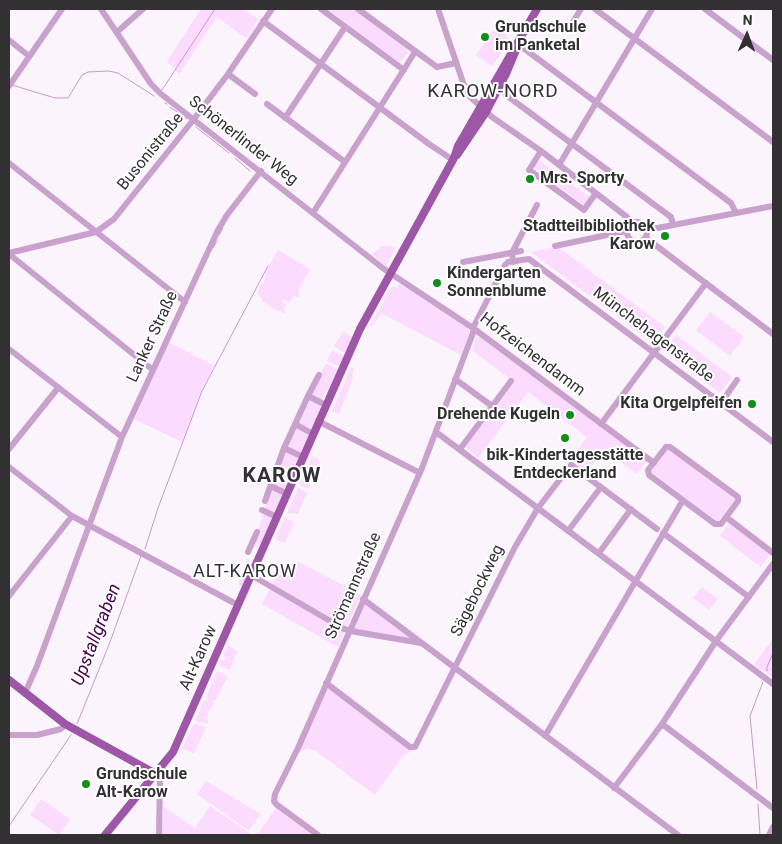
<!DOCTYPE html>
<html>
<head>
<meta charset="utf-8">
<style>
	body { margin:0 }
	#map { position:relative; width:782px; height:844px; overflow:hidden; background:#fbf4fc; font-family:Roboto,sans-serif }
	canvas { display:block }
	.frame { position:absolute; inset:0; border:10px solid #323033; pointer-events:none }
	.north { position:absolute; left:722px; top:10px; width:50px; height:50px; -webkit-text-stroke:4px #fff; paint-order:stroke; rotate:2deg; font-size:14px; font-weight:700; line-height:20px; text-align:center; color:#323033 }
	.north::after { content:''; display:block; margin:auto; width:18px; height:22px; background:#323033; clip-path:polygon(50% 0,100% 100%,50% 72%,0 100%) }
</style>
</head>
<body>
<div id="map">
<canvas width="782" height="844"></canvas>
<div class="frame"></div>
<div class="north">N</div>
</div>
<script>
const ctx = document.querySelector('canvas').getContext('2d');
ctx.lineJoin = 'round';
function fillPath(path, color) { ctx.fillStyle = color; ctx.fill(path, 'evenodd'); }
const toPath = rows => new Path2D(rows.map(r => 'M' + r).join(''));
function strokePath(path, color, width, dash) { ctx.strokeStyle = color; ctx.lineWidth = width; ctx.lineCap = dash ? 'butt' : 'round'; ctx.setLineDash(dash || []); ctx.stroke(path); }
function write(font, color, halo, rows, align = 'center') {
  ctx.font = font + ' Roboto,sans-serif'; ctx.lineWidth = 4; ctx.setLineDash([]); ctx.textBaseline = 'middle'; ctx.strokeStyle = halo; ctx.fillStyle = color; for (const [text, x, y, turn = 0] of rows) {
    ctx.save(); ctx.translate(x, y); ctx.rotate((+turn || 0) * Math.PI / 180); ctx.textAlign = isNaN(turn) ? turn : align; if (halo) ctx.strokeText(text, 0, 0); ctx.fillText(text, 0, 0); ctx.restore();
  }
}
const green = toPath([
	[201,9,243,9,258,19,246,38,217,17,179,74,167,61],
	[327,9,354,9,407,49,408,52,401,62,399,62],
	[508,26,511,30,511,33,505,36,511,40,492,66,476,55,494,29,502,34,503,29],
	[539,160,554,171,548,178,534,167],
	[562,177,591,198,585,206,557,185],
	[382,246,390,246,396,248,386,266,372,254],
	[558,247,665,327,653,343,531,252],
	[278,250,310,269,299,289,299,297,293,296,290,303,283,299,282,301,286,305,284,309,286,313,284,313,278,310,277,311,262,301,262,298,258,295,259,288,264,282,266,271],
	[400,283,468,327,470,333,461,355,381,313,372,327,370,325,392,286,397,288],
	[710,312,744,337,730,356,696,330],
	[344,331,352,339,346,352,344,353,334,346],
	[676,335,732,377,720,393,663,351],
	[480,337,647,461,637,474,604,449,586,473,570,461,587,437,528,392,478,458,465,447,514,382,472,350,476,338],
	[169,342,214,366,202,390,182,442,134,419],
	[332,351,343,355,344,357,340,365,338,366,328,362,327,360],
	[327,364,338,370,329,391,326,390,321,401,310,394,325,365],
	[351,367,354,369,352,376,353,377,339,414,332,412],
	[310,399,322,406,312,430,298,424],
	[294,427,306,431,309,436,301,453,287,448],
	[668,449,735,499,718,522,651,472],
	[287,451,298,456,299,459,286,488,283,490,274,485,284,452],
	[312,456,320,461,312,480,310,480,309,483,310,484,309,488,306,488,300,485,300,483],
	[298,488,307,492,298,514,287,513],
	[271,489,281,493,282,496,275,512,273,513,265,510,265,507],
	[264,512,272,518,260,546,258,547,254,545],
	[285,517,294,523,285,543,275,539],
	[729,523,770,554,761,567,720,536],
	[247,559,248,559,252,564,242,586,241,586,238,584],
	[297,561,361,595,347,626,344,627,272,585,279,571,287,573,291,565,294,566],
	[702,587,718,599,709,610,693,598],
	[270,588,344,631,338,647,262,604],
	[365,603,414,640,353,629],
	[773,639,773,676,772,677,754,664],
	[228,644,233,649,239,652,235,656,230,670,219,666,221,660,224,661,226,658,223,657],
	[217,671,228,676,215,701,213,700,212,702,214,703,205,718,209,720,207,724,195,721,204,700,207,701,208,698,206,697],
	[328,689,332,691,403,745,414,751,404,754,375,795,316,751,307,748,300,753,298,751,325,690],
	[194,723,206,727,194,754,182,748],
	[206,781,260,814,249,831,197,794],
	[41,799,70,819,59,835,30,815],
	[163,806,195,828,210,806,252,835,162,835],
	[276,808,313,835,257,835]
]);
const stream = toPath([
	[12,85,55,98,68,98,82,75,88,72,109,71,118,73,154,96],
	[162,90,215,9],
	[165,103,167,104],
	[170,107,187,119],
	[196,127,229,153],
	[235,158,250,171],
	[219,235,223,228],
	[213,248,217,241],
	[145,549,158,508,202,391,268,266],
	[767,671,767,667,773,653],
	[77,724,110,642,141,556],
	[757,789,750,716,763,682],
	[758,804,760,835],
	[9,826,71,735]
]);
const minor = toPath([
	[101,9,151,84,161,94,384,269,473,328,654,463],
	[321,9,404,70],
	[358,9,437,67,456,63],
	[438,9,467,94,492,117,541,151,627,217,631,223],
	[595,9,773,142],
	[705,9,773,60],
	[263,21,429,144,453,160],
	[571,25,581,9],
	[117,32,143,9],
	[9,40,29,56],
	[517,46,526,50,731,203,736,213],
	[228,74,255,94],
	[9,86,62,9],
	[506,95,671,217,673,224],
	[267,104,345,162],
	[285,118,345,27],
	[541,151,529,170,584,210,596,193],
	[9,163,185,302],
	[559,165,652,9],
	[313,213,415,52],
	'627 232a10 10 0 1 1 20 0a10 10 0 1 1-20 0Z',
	[647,230,773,206],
	[646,238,773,334],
	[555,246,626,231],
	[9,253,96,232,114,219,194,119,228,74,272,9],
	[9,254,153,370],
	[463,262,521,251],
	[513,262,512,253,537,205],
	[9,349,122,437],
	[319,375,308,396,326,405],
	[455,379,492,406],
	[721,403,737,380],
	[318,421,420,473],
	[295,424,313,434],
	[601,424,706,283],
	[436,432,773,684],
	[666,447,670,447,738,497,738,501,721,524,715,524,649,475,648,470,666,447],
	[284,448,303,457],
	[9,449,58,388],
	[460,449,511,381],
	[9,467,72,516,238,605],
	[271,486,287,494],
	[265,501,284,448,308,396],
	[262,510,277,517],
	[726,517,773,553],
	[568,531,601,487],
	[663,533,749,597],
	[248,552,257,532],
	[599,553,631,509],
	[251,575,344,629,356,632,421,643],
	[9,596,72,516],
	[363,599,678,835],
	[326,683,410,747,415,747,515,547,538,508,571,465,657,529],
	[25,693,37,666,122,437,218,230,227,215,261,171],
	[662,724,773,808],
	[9,735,37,735,61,729,65,724],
	[545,736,683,500],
	[156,774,160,780,159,835],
	[614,788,662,724,716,641,773,564],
	[318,835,276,804,274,801,275,794,298,748,422,468,473,333,473,328,505,265,508,262,529,259,773,442],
	[769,835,773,827]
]);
const major = toPath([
	[457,155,486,112,506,74,516,50],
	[9,680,65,724,156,774],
	[105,835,173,752,360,329,454,158,458,146,537,9]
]);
const markers = [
	[485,37,5,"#118d19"],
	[530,179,5,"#118d19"],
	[665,236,5,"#118d19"],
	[437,283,5,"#118d19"],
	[752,404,5,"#118d19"],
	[570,415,5,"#118d19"],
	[565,438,5,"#118d19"],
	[86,784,5,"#118d19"]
];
const poiNames = [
	["Grundschule",495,28],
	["im Panketal",495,46],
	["Mrs. Sporty",540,179],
	["Stadtteilbibliothek",655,227,"right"],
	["Karow",655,245,"right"],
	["Kindergarten",447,274],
	["Sonnenblume",447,292],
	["Kita Orgelpfeifen",742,404,"right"],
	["Drehende Kugeln",560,415,"right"],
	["bik-Kindertagesstätte",565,456,"center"],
	["Entdeckerland",565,474,"center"],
	["Grundschule",96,775],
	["Alt-Karow",96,793]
];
const streetNames = [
	["Schönerlinder Weg",243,141,38],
	["Busonistraße",151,152,-51],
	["Münchehagenstraße",653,335,37],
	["Lanker Straße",153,337,-65],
	["Hofzeichendamm",532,355,37],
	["Strömannstraße",354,586,-66],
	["Sägebockweg",478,591,-64],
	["Alt-Karow",199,658,-66]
];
const neighbourhoodNames = [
	["ALT-KAROW",245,572]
];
const waterNames = [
	["Upstallgraben",97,635,-69]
];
const quarterNames = [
	["KAROW-NORD",493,92]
];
const districtNames = [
	["KAROW",282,477]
];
fillPath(green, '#fbdbfe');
strokePath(stream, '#cd94d3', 1);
strokePath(minor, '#c9a1cd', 6);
strokePath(major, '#9e56a7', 8);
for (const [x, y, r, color] of markers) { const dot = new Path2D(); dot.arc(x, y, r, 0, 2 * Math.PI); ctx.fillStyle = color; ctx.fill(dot); strokePath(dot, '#fff', 2); }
write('bold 16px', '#323033', '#fff', poiNames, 'left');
write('16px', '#323033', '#fff', streetNames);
ctx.letterSpacing = '1px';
write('18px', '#323033', '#fff', neighbourhoodNames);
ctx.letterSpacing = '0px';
write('italic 18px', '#490152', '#fff', waterNames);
ctx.letterSpacing = '1px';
write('19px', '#323033', '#fff', quarterNames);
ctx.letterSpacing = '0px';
ctx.letterSpacing = '1px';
write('bold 21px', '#323033', '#fff', districtNames);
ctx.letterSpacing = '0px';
</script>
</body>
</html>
